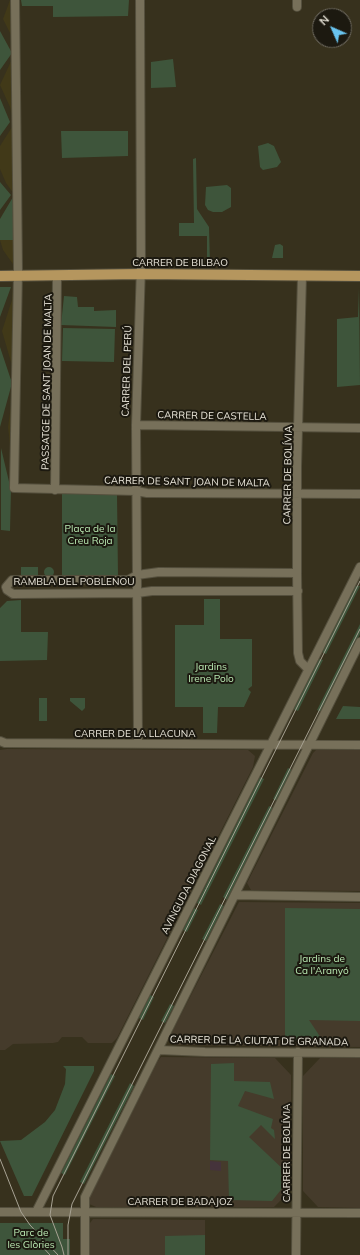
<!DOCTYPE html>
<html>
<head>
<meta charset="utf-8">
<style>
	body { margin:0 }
	#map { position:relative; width:360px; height:1255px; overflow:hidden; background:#37311d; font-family:Mulish,sans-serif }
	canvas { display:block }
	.north { position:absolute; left:312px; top:8px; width:40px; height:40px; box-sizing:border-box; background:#1c1910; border:1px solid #6f6b61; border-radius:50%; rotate:315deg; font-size:11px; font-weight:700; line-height:16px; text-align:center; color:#ebe7db }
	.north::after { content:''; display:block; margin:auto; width:14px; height:18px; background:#69c4f0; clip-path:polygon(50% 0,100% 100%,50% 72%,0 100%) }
</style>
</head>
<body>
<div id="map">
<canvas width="360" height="1255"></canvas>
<div class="north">N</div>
</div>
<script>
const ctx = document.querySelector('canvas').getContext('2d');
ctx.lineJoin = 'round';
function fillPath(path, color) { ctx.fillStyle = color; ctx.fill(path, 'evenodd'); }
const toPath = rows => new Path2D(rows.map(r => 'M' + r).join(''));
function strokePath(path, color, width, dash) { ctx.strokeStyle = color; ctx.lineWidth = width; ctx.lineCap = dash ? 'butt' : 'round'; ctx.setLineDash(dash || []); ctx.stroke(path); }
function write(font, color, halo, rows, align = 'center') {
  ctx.font = font + ' Mulish,sans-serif'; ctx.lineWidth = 4; ctx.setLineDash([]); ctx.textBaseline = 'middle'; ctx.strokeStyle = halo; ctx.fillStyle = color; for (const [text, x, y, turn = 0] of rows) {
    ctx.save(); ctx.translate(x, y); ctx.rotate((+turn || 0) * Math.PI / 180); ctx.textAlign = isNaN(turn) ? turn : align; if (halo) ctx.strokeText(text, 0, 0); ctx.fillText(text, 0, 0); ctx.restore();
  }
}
const commercial = toPath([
	[7,749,248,750,255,756,253,767,117,1038,112,1043,88,1043,82,1037,62,1037,58,1042,53,1043,13,1044,5,1050,0,1050,0,750],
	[316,750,360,750,360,891,251,890,247,883,313,753],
	[239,902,360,903,360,1047,174,1045,170,1042,169,1038],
	[161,1057,275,1058,291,1075,291,1190,274,1207,96,1207,89,1204,89,1199,158,1061],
	[320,1058,360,1058,360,1208,318,1207,303,1191,303,1076],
	[93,1219,205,1220,205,1255,90,1255,90,1223]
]);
const industrial = toPath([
	[210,1161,221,1162,221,1171,210,1170]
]);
const green = toPath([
	[21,0,129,0,128,16,53,17,53,6,22,6],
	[0,31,12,53,0,70],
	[173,59,176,87,151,88,151,62],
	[0,98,10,122,0,136],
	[61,131,128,131,128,156,62,158],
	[268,143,274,146,281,162,277,167,263,170,260,167,258,146],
	[196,158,197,209,209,227,210,264,207,264,207,236,179,236,179,223,194,223,193,159],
	[0,182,11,195,0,210],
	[227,185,231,188,231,207,222,212,213,212,208,210,205,205,206,187],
	[13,197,13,240,0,240,0,219],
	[280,244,283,246,283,258,272,258,275,245],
	[0,287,11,287,0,317],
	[359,288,360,385,337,387,337,319,358,317],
	[64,296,77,297,78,307,94,307,94,311,116,310,116,327,61,325],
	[63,328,115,329,114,362,62,361],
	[0,347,12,383,0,427],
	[1,448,11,490,10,531,1,530],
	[62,494,117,494,118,577,62,576],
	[38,567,38,575,21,575,21,567],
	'44 572a5 5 0 1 1 10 0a5 5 0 1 1-10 0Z',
	[355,586,360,586,326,654,322,652],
	[204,599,220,599,220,639,252,639,252,686,248,689,251,692,244,707,218,707,217,733,203,733,203,707,175,707,175,625,204,625],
	[21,600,21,632,48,632,47,660,0,661,0,608,7,601],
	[360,624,360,634,321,712,317,710],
	[319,659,323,660,298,711,293,709],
	[39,698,47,698,47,721,39,721],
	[70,698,85,698,85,708,82,711,70,701],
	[343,706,360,707,360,719,336,719],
	[288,768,292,770,277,801,273,799],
	[260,777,264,779,201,905,197,903],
	[269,806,273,808,227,900,223,897],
	[220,904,224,906,206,941,202,939],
	[194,908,198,910,187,932,183,930],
	[285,908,360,909,360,1021,309,1020,323,1041,285,1041],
	[150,995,154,997,143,1020,139,1018],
	[170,1004,174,1006,165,1023,161,1021],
	[234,1063,234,1081,270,1082,274,1099,245,1091,238,1106,273,1119,271,1128,274,1130,275,1139,261,1125,249,1137,284,1170,284,1186,272,1201,229,1200,228,1161,210,1160,211,1064],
	[63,1066,94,1066,94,1071,32,1196,24,1196,0,1141,21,1140,45,1122,55,1110,65,1084,66,1069],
	[111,1074,115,1076,65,1175,61,1173],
	[130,1083,134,1086,84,1184,80,1182],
	[0,1223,63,1223,63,1239,70,1239,70,1255,0,1255],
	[205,1235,205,1255,165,1255,165,1236]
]);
const sand = toPath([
	[10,0,14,0,14,49,11,35,3,19],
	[13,57,13,121,10,107,0,85],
	[14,124,14,194,6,183,0,169,0,146],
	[0,240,13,240,13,264,3,250],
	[13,288,13,369,2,331,12,300],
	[13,392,13,471,8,427]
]);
const minor = toPath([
	[15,0,18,271,14,488,136,491,147,493,360,494],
	[297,7,297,0],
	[302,276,297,467,297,573,298,653,300,661,308,669],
	[136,425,360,428],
	[55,490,57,276],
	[297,573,159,572,137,575,128,580,12,580,6,587,7,590,13,594,137,593,152,591,298,591],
	[0,741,5,743,360,745],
	[138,743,136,425,141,266,140,0],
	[235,895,360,897],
	[159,1050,205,1052,360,1053],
	[0,1212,360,1213],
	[36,1212,360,567],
	[85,1255,85,1197,360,642],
	[296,1255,298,1052]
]);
const major = toPath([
	[0,276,140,274,360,276]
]);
const tram = toPath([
	[0,1159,21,1212,30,1225,58,1255],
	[39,1243,50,1255],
	[64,1255,62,1247,50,1215,53,1196,360,581],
	[68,1255,68,1225,72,1204,360,629]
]);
const streetNames = [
	["CARRER DE BILBAO",180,263],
	["CARRER DEL PERÚ",127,371,-88],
	["PASSATGE DE SANT JOAN DE MALTA",47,382,-89],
	["CARRER DE CASTELLA",212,416,1],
	["CARRER DE BOLÍVIA",288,475,-89],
	["CARRER DE SANT JOAN DE MALTA",187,482,1],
	["RAMBLA DEL POBLENOU",74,582],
	["CARRER DE LA LLACUNA",135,734],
	["AVINGUDA DIAGONAL",189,885,-63],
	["CARRER DE LA CIUTAT DE GRANADA",259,1041,1],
	["CARRER DE BOLÍVIA",287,1153,-90],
	["CARRER DE BADAJOZ",180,1202]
];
const parkNames = [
	["Plaça de la",90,529],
	["Creu Roja",90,541],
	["Jardins",211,667],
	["Irene Polo",211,679],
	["Jardins de",322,959],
	["Ca l'Aranyó",322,971],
	["Parc de",31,1233],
	["les Glòries",31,1245]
];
fillPath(commercial, '#453b2b');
fillPath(industrial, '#45333b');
fillPath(green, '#3e553b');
fillPath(sand, '#413918');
strokePath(minor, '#544f3d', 10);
strokePath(major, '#544f3d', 12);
strokePath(minor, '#77705a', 8);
strokePath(major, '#b5965e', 10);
strokePath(tram, '#a8a394', 1);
write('10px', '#ebe7db', '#1c1910', streetNames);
write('10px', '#bcecb5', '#1c1910', parkNames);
</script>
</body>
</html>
